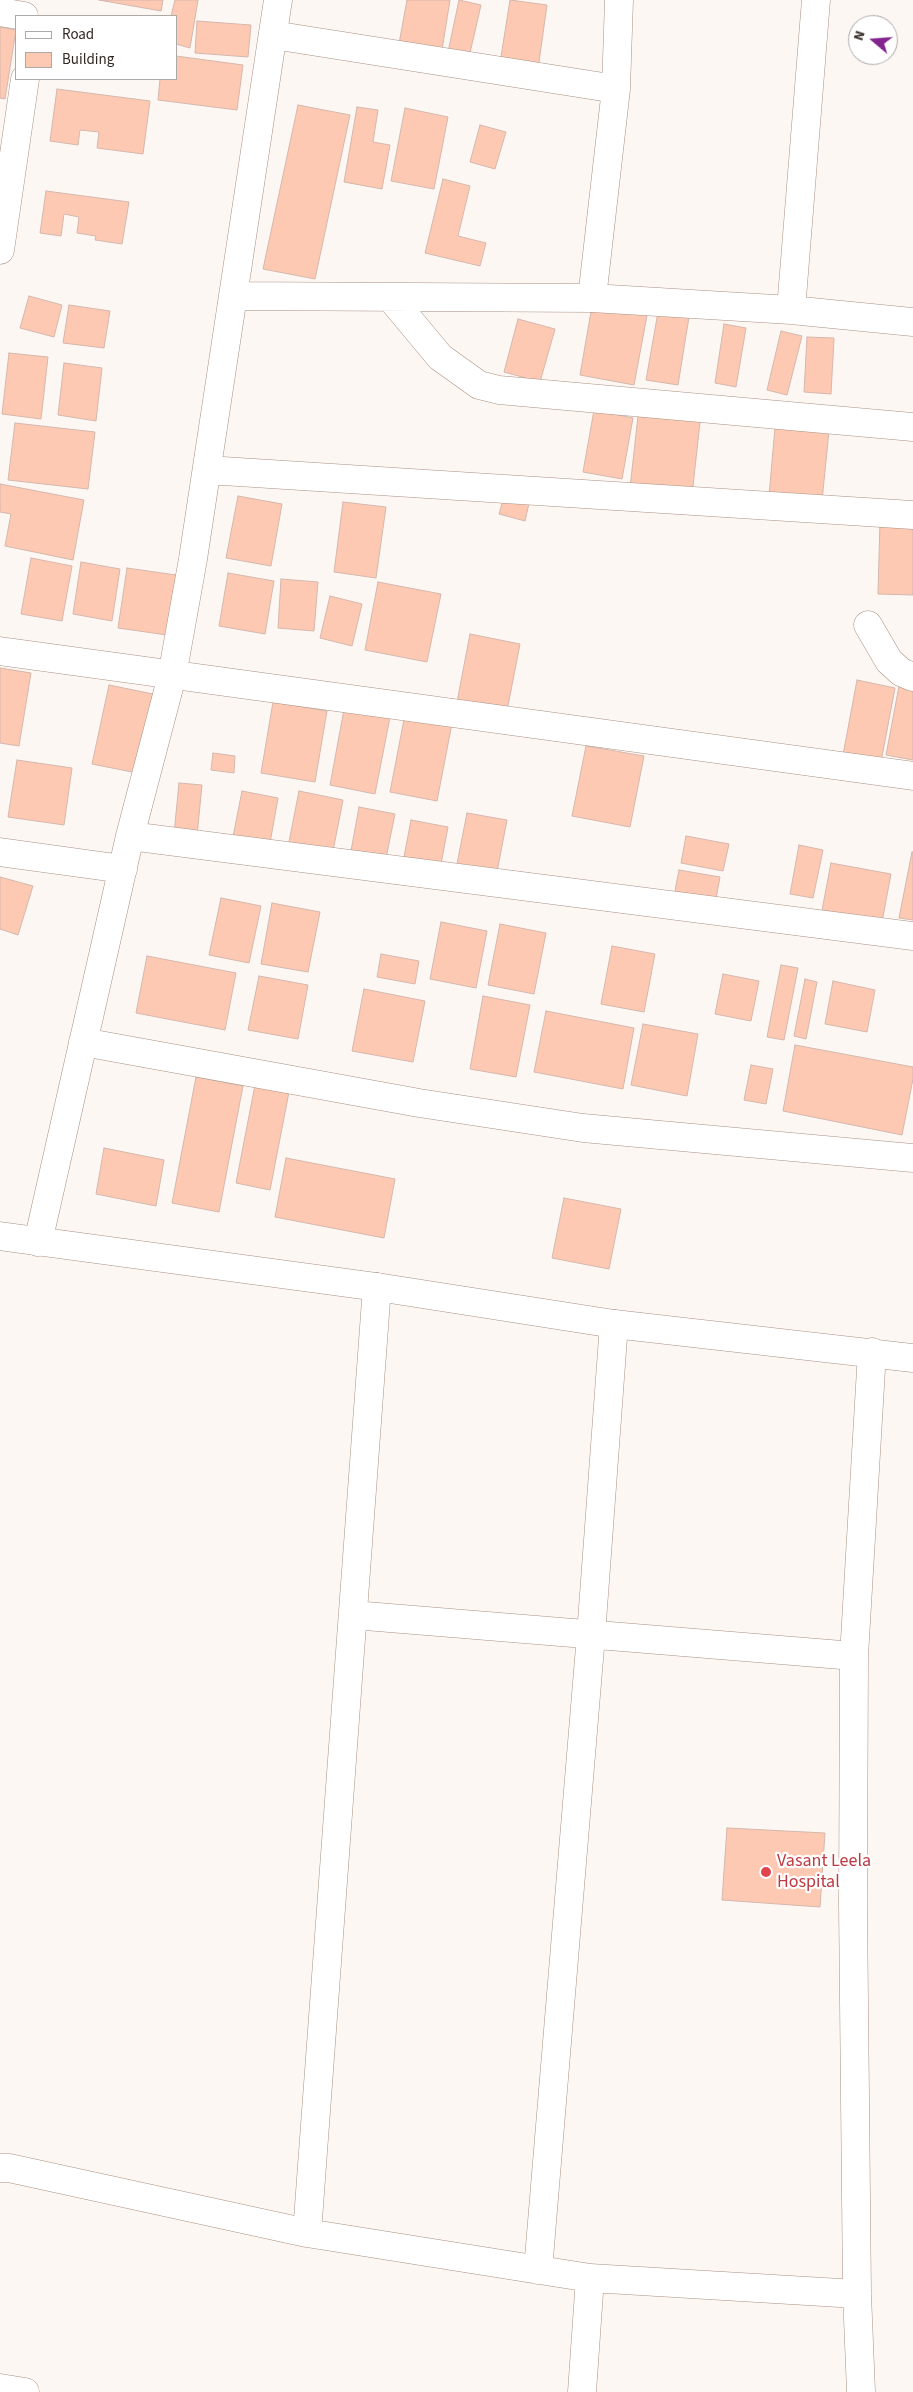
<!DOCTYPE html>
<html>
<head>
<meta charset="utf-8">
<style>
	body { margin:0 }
	#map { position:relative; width:913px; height:2392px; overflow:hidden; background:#fdf7f4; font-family:"Source Sans 3",sans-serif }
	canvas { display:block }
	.legend { position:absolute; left:15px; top:15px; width:162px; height:65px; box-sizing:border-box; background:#fff; border:1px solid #ada9a7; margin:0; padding:6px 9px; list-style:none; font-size:15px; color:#322822 }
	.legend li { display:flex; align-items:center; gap:10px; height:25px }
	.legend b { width:25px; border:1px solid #ada9a7 }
	.north { position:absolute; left:848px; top:15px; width:50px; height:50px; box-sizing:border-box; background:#fff; border:1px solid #ada9a7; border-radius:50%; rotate:288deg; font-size:14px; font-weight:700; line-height:20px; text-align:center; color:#322822 }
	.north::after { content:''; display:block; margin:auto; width:18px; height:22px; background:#83248f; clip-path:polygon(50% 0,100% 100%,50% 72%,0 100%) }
</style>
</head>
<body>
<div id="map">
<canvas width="913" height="2392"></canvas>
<ul class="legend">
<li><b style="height:6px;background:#fff"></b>Road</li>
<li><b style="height:14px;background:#fec9b3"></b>Building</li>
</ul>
<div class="north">N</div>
</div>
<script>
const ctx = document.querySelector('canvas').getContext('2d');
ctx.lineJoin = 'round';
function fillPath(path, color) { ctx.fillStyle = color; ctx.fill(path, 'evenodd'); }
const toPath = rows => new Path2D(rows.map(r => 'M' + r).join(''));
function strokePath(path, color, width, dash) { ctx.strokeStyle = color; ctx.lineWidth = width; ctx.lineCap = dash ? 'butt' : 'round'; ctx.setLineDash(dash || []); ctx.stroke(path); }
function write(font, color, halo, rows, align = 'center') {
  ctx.font = font + ' "Source Sans 3",sans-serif'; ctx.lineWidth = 4.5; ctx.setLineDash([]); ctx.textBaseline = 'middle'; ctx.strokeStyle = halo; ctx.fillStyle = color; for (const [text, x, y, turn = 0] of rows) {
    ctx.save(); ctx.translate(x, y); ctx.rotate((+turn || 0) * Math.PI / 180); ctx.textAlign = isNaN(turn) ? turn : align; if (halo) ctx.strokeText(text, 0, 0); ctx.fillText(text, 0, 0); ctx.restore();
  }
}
const building = toPath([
	[99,0,163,0,161,11,99,0],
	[175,0,198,0,190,48,176,44,176,16,171,16,175,0],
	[407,0,450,0,441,56,398,49,407,0],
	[459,0,481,5,469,57,448,52,459,0],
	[510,0,547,5,538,69,500,63,510,0],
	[197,21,251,25,248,57,195,53,197,21],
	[0,27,16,30,5,99,0,98,0,27],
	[176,56,243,65,237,110,158,100,160,79,176,79,176,56],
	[57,89,150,101,143,154,97,148,99,132,80,130,78,145,50,141,57,89],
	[298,105,350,115,315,279,263,269,298,105],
	[357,107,378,110,373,142,390,145,382,189,344,182,357,107],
	[405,108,448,117,434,189,391,181,405,108],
	[480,125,506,132,495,169,470,162,480,125],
	[443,179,470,186,458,236,486,243,480,266,425,253,443,179],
	[46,191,129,202,122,244,95,240,96,236,77,233,79,217,64,214,61,236,40,233,46,191],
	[29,296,62,305,54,337,20,328,29,296],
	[593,300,648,310,634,385,580,375,593,300],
	[69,305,110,311,104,348,63,343,69,305],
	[658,312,689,317,678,385,646,380,658,312],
	[518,319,555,329,540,382,504,372,518,319],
	[724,324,746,328,736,387,715,383,724,324],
	[781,331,802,336,787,395,767,390,781,331],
	[807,337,834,338,831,394,804,392,807,337],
	[9,353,48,357,41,419,2,414,9,353],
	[64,363,102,368,96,421,58,415,64,363],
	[639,407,701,413,692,495,630,488,639,407],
	[594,410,633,418,622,479,583,472,594,410],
	[776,416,830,421,822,501,769,496,776,416],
	[15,423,95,432,88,489,8,480,15,423],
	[0,484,84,500,73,560,5,546,11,514,0,512,0,484],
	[505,493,530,499,525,521,499,514,505,493],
	[238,496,282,504,271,566,226,558,238,496],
	[343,502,386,507,376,578,334,572,343,502],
	[880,521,913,521,913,595,878,594,880,521],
	[31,558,72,566,62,621,21,614,31,558],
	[81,562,120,569,112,621,73,614,81,562],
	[127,568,176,575,167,635,118,628,127,568],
	[228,573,274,581,265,634,219,626,228,573],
	[281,579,318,582,314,631,278,628,281,579],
	[378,582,441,594,427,662,365,650,378,582],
	[330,596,362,604,352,646,320,638,330,596],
	[470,634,520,644,507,711,457,702,470,634],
	[0,668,31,673,19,746,0,743,0,668],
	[857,680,895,688,881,762,843,755,857,680],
	[109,685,153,694,137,773,92,764,109,685],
	[899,686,913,689,913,760,886,755,899,686],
	[273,702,327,711,315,782,261,773,273,702],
	[345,704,391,712,375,794,330,785,345,704],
	[407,704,454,713,437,801,390,792,407,704],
	[586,746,644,756,630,827,572,816,586,746],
	[213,753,235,756,234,773,211,770,213,753],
	[17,760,72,768,64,825,8,817,17,760],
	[179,783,202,785,197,836,174,834,179,783],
	[242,791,278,798,269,849,232,842,242,791],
	[299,791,343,800,332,856,288,847,299,791],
	[359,807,395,814,386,858,351,851,359,807],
	[467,813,507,820,496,877,456,869,467,813],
	[411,820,448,827,441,864,404,857,411,820],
	[686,836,729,844,723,871,681,863,686,836],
	[799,845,823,850,813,898,790,894,799,845],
	[912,852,913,852,913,920,899,918,912,852],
	[831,863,891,874,882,922,822,910,831,863],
	[679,870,720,877,715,904,674,896,679,870],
	[0,877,33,886,18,935,0,929,0,877],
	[221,898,261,906,249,963,209,955,221,898],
	[272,903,320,912,308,972,261,964,272,903],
	[441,922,487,931,476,988,430,979,441,922],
	[500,924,546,933,534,994,488,985,500,924],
	[612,946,655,954,644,1012,601,1004,612,946],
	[381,954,419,961,415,984,377,977,381,954],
	[147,956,236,973,225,1030,136,1013,147,956],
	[781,965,798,968,784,1040,767,1037,781,965],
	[723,974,759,981,751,1021,715,1014,723,974],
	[259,976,308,985,298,1039,248,1030,259,976],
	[805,979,817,982,806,1039,794,1036,805,979],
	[833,981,875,990,867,1032,825,1024,833,981],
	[364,989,425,1001,413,1062,352,1051,364,989],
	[483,996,530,1005,516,1077,470,1069,483,996],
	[546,1011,634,1028,623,1089,534,1072,546,1011],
	[643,1024,698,1034,687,1096,631,1085,643,1024],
	[795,1045,913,1067,913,1079,902,1135,783,1111,795,1045],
	[751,1065,773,1069,766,1104,744,1100,751,1065],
	[196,1077,243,1086,219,1212,172,1203,196,1077],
	[255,1085,289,1092,270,1190,236,1183,255,1085],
	[104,1148,164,1160,156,1206,96,1194,104,1148],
	[286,1158,395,1179,384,1238,275,1217,286,1158],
	[564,1198,621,1209,609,1269,552,1258,564,1198],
	[727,1828,825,1833,820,1907,722,1900,727,1828]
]);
const minor = toPath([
	[619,0,616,89,592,298,791,310,913,322],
	[0,12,24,16],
	[273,35,616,89],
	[0,250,25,79],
	[233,296,592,298],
	[390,297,440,357,479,385,499,390,913,427],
	[791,310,816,0],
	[207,470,913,515],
	[868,625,889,661,901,672,913,677],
	[0,651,913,776],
	[130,836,913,936],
	[0,852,123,869],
	[83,1042,419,1103,583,1128,913,1158],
	[38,1242,130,836,172,676,193,559,278,0],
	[353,1615,854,1656],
	[0,2168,9,2168,307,2233,590,2278,582,2392],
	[307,2233,377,1287],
	[538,2270,591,1635,614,1324],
	[590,2278,857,2294],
	[0,2388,25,2392],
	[861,2392,857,2294,853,1904,854,1656,872,1352]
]);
const tertiary = toPath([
	[0,1236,377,1287,614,1324,913,1358]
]);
const markers = [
	[766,1872,6,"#e0444e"]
];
const healthNames = [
	["Vasant Leela",777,1862],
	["Hospital",777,1883]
];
fillPath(building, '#fec9b3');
strokePath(building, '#d4b7ac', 1);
strokePath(minor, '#aa9182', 29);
strokePath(tertiary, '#aa9182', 29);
strokePath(minor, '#fff', 28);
strokePath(tertiary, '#fff', 28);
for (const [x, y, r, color] of markers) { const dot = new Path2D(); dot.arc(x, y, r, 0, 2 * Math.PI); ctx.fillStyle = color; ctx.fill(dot); strokePath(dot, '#fff', 2); }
write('18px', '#be3a42', '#fff', healthNames, 'left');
</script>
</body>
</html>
